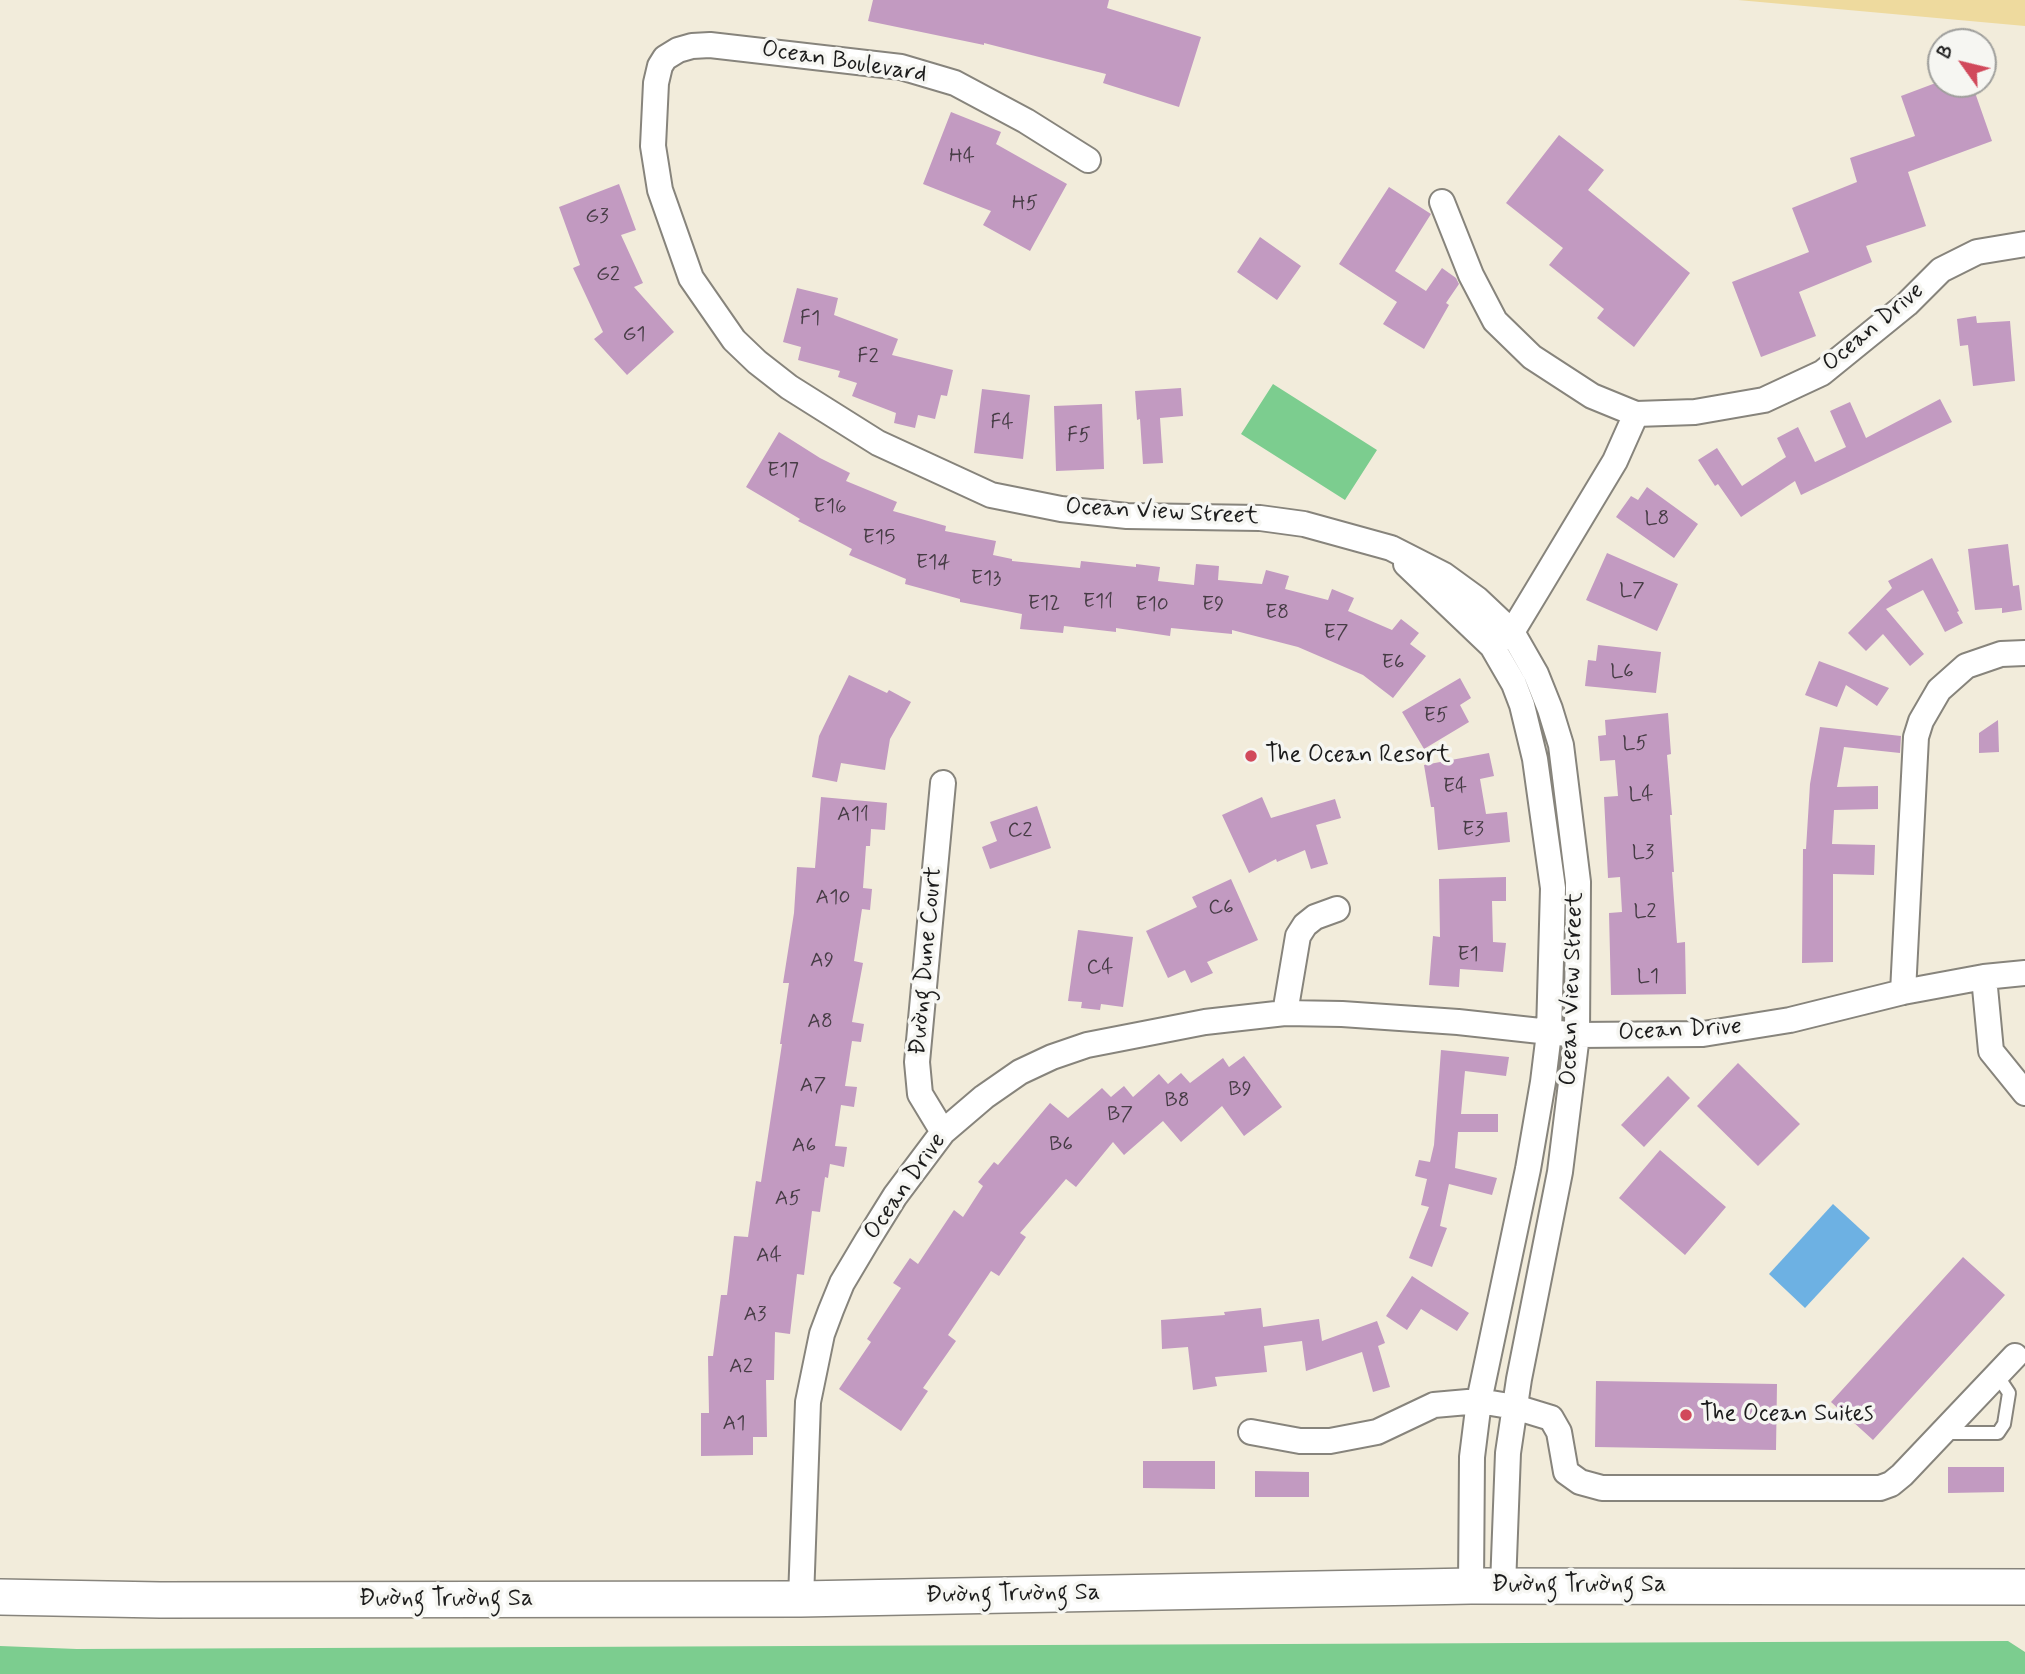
<!DOCTYPE html>
<html>
<head>
<meta charset="utf-8">
<style>
	body { margin:0 }
	#map { position:relative; width:2025px; height:1674px; overflow:hidden; background:#f2ecdb; font-family:Mynerve,sans-serif }
	canvas { display:block }
	.north { position:absolute; left:1927px; top:28px; width:70px; height:70px; box-sizing:border-box; background:#f6f6f2; border:2px solid #9f9f9c; border-radius:50%; rotate:304deg; font-size:19px; font-weight:700; line-height:28px; text-align:center; color:#1c1c1c }
	.north::after { content:''; display:block; margin:auto; width:24px; height:32px; background:#d1495b; clip-path:polygon(50% 0,100% 100%,50% 72%,0 100%) }
</style>
</head>
<body>
<div id="map">
<canvas width="2025" height="1674"></canvas>
<div class="north">B</div>
</div>
<script>
const ctx = document.querySelector('canvas').getContext('2d');
ctx.lineJoin = 'round';
function fillPath(path, color) { ctx.fillStyle = color; ctx.fill(path, 'evenodd'); }
const toPath = rows => new Path2D(rows.map(r => 'M' + r).join(''));
function strokePath(path, color, width, dash) { ctx.strokeStyle = color; ctx.lineWidth = width; ctx.lineCap = dash ? 'butt' : 'round'; ctx.setLineDash(dash || []); ctx.stroke(path); }
function write(font, color, halo, rows, align = 'center') {
  ctx.font = font + ' Mynerve,sans-serif'; ctx.lineWidth = 7; ctx.setLineDash([]); ctx.textBaseline = 'middle'; ctx.strokeStyle = halo; ctx.fillStyle = color; for (const [text, x, y, turn = 0] of rows) {
    ctx.save(); ctx.translate(x, y); ctx.rotate((+turn || 0) * Math.PI / 180); ctx.textAlign = isNaN(turn) ? turn : align; if (halo) ctx.strokeText(text, 0, 0); ctx.fillText(text, 0, 0); ctx.restore();
  }
}
const green = toPath([
	[1273,384,1377,450,1345,500,1241,434],
	[2008,1641,2025,1652,2025,1674,0,1674,0,1646,77,1649]
]);
const sand = toPath([
	[1738,0,2025,0,2025,26]
]);
const water = toPath([
	[1833,1204,1870,1238,1805,1308,1769,1274]
]);
const building = toPath([
	[873,0,1109,0,1107,8,1201,37,1179,107,1103,83,1106,74,984,43,984,45,868,21],
	[1933,84,1972,84,1992,141,1908,172,1926,226,1866,246,1872,262,1799,292,1816,336,1761,357,1732,282,1809,252,1792,208,1857,182,1850,158,1915,136,1901,96],
	[951,112,1001,132,996,144,1067,184,1030,251,983,225,991,211,923,184],
	[1559,135,1604,170,1588,190,1690,273,1634,347,1597,318,1604,309,1549,265,1563,248,1506,203],
	[619,184,636,230,621,235,643,283,634,287,674,332,627,375,594,339,603,332,573,268,580,265,559,207],
	[1389,187,1431,214,1395,271,1426,291,1442,268,1456,278,1459,284,1446,303,1449,305,1424,349,1383,324,1397,302,1339,264],
	[1260,237,1301,266,1277,300,1237,272],
	[797,288,838,298,834,315,898,339,892,355,953,370,947,396,941,395,935,419,918,415,915,428,894,423,896,413,852,396,857,383,838,377,840,371,798,360,801,347,783,342],
	[1976,316,1977,323,2010,321,2015,381,1973,386,1968,345,1960,346,1957,319],
	[1181,388,1183,416,1160,418,1163,463,1143,464,1140,419,1137,420,1135,391],
	[982,389,1030,395,1023,459,974,453],
	[1940,399,1952,422,1801,495,1795,481,1741,517,1718,484,1715,486,1698,460,1717,448,1742,486,1786,457,1777,438,1798,427,1815,462,1846,447,1830,411,1850,402,1866,438],
	[1102,404,1104,469,1056,471,1054,406],
	[779,432,820,458,850,473,846,481,897,502,893,511,946,526,945,531,996,541,993,555,1012,559,1012,561,1080,568,1081,561,1136,567,1136,564,1160,567,1158,581,1194,585,1196,564,1219,566,1218,580,1262,584,1266,570,1289,576,1285,589,1328,600,1332,589,1354,598,1348,611,1392,630,1401,619,1419,633,1410,644,1426,656,1393,698,1363,675,1298,647,1232,630,1232,634,1171,628,1170,636,1116,628,1116,632,1064,626,1063,633,1020,629,1022,614,960,602,960,599,905,584,906,579,849,555,852,549,798,521,800,519,746,487],
	[1647,487,1698,524,1674,558,1616,517,1631,496,1638,500],
	[2008,544,2013,586,2019,585,2022,610,2002,613,2002,608,1975,610,1968,549],
	[1607,553,1678,584,1657,631,1586,600],
	[1932,558,1959,611,1957,612,1963,623,1945,632,1923,590,1886,609,1924,654,1910,666,1883,634,1866,651,1848,633,1892,588,1888,581],
	[1598,645,1661,652,1656,693,1585,686,1588,660,1596,661],
	[1819,661,1851,673,1889,688,1877,706,1846,685,1837,707,1805,695],
	[849,675,887,693,889,690,911,702,890,739,885,770,841,763,837,782,812,777,819,736],
	[1460,678,1471,698,1460,705,1469,722,1424,749,1402,712],
	[1668,713,1671,754,1667,755,1672,815,1670,815,1674,872,1672,872,1677,943,1685,942,1686,994,1611,995,1609,913,1622,912,1620,877,1608,878,1604,797,1618,796,1615,760,1600,761,1598,736,1606,735,1605,720],
	[1998,720,1999,752,1979,753,1979,733],
	[1820,727,1901,736,1900,753,1844,747,1837,787,1878,786,1878,809,1834,810,1832,844,1875,845,1874,875,1833,874,1833,962,1802,963,1803,849,1806,849,1810,784],
	[1489,753,1494,776,1480,779,1486,814,1507,812,1510,842,1438,850,1434,807,1431,807,1424,765],
	[821,797,887,803,885,830,871,829,870,846,866,846,863,888,872,889,870,910,862,909,854,961,863,963,852,1022,864,1024,861,1042,852,1041,845,1086,857,1087,854,1107,841,1105,835,1146,847,1147,844,1167,830,1164,828,1178,825,1177,820,1212,812,1211,804,1275,797,1274,790,1334,775,1332,774,1380,766,1380,767,1437,753,1437,753,1455,701,1456,701,1413,709,1413,708,1356,713,1356,721,1295,727,1295,734,1236,748,1237,756,1181,761,1182,782,1044,780,1044,789,983,783,983,794,913,797,867,815,868],
	[1262,797,1271,818,1335,799,1341,818,1316,825,1328,864,1311,869,1305,850,1277,862,1276,859,1249,873,1222,815],
	[1037,806,1051,848,990,869,982,847,997,841,990,822],
	[1506,877,1506,901,1492,901,1493,942,1506,943,1503,972,1460,969,1459,987,1429,985,1433,936,1440,937,1439,879],
	[1231,879,1258,940,1207,962,1213,973,1191,983,1185,970,1168,978,1146,931,1197,907,1192,897],
	[1078,930,1133,937,1123,1007,1101,1004,1100,1010,1081,1008,1082,1002,1068,1001],
	[1441,1050,1509,1057,1506,1076,1465,1071,1461,1114,1498,1114,1498,1132,1458,1132,1455,1168,1497,1178,1492,1195,1449,1184,1440,1226,1447,1228,1432,1267,1409,1258,1429,1207,1421,1205,1427,1179,1415,1176,1419,1160,1430,1162,1434,1145],
	[1244,1056,1282,1107,1244,1136,1222,1106,1181,1142,1163,1121,1124,1155,1113,1142,1076,1187,1066,1179,1020,1233,1026,1237,999,1276,991,1271,948,1335,956,1341,923,1388,928,1391,901,1431,839,1389,871,1342,867,1339,901,1288,893,1283,910,1258,918,1264,954,1210,963,1217,983,1186,978,1182,994,1162,998,1165,1050,1103,1068,1118,1102,1088,1111,1097,1124,1086,1133,1097,1159,1074,1168,1084,1181,1073,1190,1083,1223,1058,1229,1067],
	[1738,1063,1800,1124,1758,1166,1697,1106],
	[1668,1076,1690,1098,1644,1147,1621,1125],
	[1660,1150,1726,1207,1685,1255,1619,1198],
	[1963,1257,2005,1295,1873,1440,1831,1402],
	[1412,1276,1469,1313,1457,1331,1421,1309,1407,1330,1386,1316],
	[1261,1308,1263,1327,1319,1319,1322,1341,1377,1321,1385,1343,1378,1346,1390,1387,1373,1392,1362,1352,1306,1371,1302,1341,1264,1346,1267,1372,1215,1377,1217,1386,1193,1390,1188,1347,1162,1349,1161,1320,1225,1315,1224,1312],
	[1596,1381,1777,1384,1776,1450,1595,1447],
	[1143,1461,1215,1461,1215,1489,1143,1488],
	[1948,1467,2004,1467,2004,1492,1948,1493],
	[1255,1471,1309,1472,1309,1497,1255,1497]
]);
const lane = toPath([
	[1942,1433,1998,1433,2004,1424,2009,1393,1997,1375]
]);
const street = toPath([
	[1088,160,1026,121,955,83,901,67,710,45,692,46,678,50,665,58,660,66,656,83,653,146,660,190,691,278,734,340,757,362,789,387,878,443,991,495,1061,509,1127,516,1260,518,1304,524,1391,548,1444,575,1477,599,1512,632,1536,674,1550,709,1561,745,1578,882,1577,1035,1560,1172,1519,1379,1508,1453,1503,1586],
	[1442,202,1471,275,1495,321,1532,357,1592,396,1636,414,1695,412,1764,400,1822,373,1907,304,1941,270,1977,252,2025,244],
	[1406,564,1492,646,1514,684,1522,705,1535,759,1553,888,1549,1033,1543,1082,1528,1169,1479,1401,1472,1457,1471,1586],
	[1501,639,1512,632,1538,589,1615,461,1636,414],
	[943,783,917,1062,920,1094,943,1132],
	[1984,977,1991,1051,2025,1093],
	[1903,992,1916,737,1921,721,1939,690,1966,666,2001,654,2025,653],
	[1285,1013,1298,936,1305,925,1315,917,1337,909],
	[1251,1432,1300,1441,1330,1441,1377,1432,1434,1405,1479,1401,1515,1407,1551,1418,1559,1432,1566,1472,1580,1482,1602,1488,1880,1488,1891,1484,1902,1475,2015,1356],
	[801,1599,808,1402,822,1334,831,1310,842,1283,867,1241,895,1196,943,1132,984,1097,1020,1072,1052,1057,1087,1045,1205,1022,1285,1013,1342,1014,1458,1022,1577,1035,1703,1034,1790,1020,1903,992,1984,977,2025,973]
]);
const secondary = toPath([
	[0,1597,160,1600,801,1599,1471,1586,2025,1587]
]);
const markers = [
	[1251,756,7,"#d1495b"],
	[1686,1415,7,"#d1495b"]
];
const numberNames = [
	["H4",962,158],
	["H5",1025,205],
	["G3",597,218],
	["G2",608,276],
	["F1",810,320],
	["G1",634,336],
	["F2",868,358],
	["F4",1002,424],
	["F5",1079,437],
	["E17",783,472],
	["E16",830,508],
	["L8",1657,520],
	["E15",879,539],
	["E14",933,564],
	["E13",986,580],
	["L7",1632,592],
	["E11",1098,603],
	["E12",1044,605],
	["E10",1152,606],
	["E9",1213,606],
	["E8",1277,614],
	["E7",1336,634],
	["E6",1393,664],
	["L6",1622,673],
	["E5",1436,717],
	["L5",1635,745],
	["E4",1455,788],
	["L4",1641,796],
	["A11",853,816],
	["E3",1473,831],
	["C2",1020,832],
	["L3",1643,854],
	["A10",833,899],
	["C6",1221,909],
	["L2",1645,913],
	["E1",1468,956],
	["A9",822,962],
	["C4",1100,969],
	["L1",1648,978],
	["A8",820,1023],
	["A7",813,1087],
	["B9",1240,1091],
	["B8",1177,1102],
	["B7",1120,1116],
	["B6",1061,1146],
	["A6",804,1147],
	["A5",788,1200],
	["A4",769,1257],
	["A3",755,1316],
	["A2",741,1368],
	["A1",734,1425]
];
const streetNames = [
	["Ocean Boulevard",844,63,9],
	["Ocean Drive",1874,328,-40],
	["Ocean View Street",1162,513,3],
	["Đường Dune Court",927,961,-85],
	["Ocean View Street",1573,989,-88],
	["Ocean Drive",1680,1031,-3],
	["Ocean Drive",906,1187,-55],
	["Đường Trường Sa",1579,1586],
	["Đường Trường Sa",1013,1595,-1],
	["Đường Trường Sa",446,1600]
];
const poiNames = [
	["The Ocean Resort",1265,756],
	["The Ocean Suites",1700,1415]
];
fillPath(green, '#7ccd8f');
fillPath(sand, '#eeda9e');
fillPath(water, '#6db1e3');
fillPath(building, '#c29ac1');
strokePath(lane, '#87847c', 16);
strokePath(street, '#87847c', 28);
strokePath(secondary, '#87847c', 38);
strokePath(lane, '#fff', 12);
strokePath(street, '#fff', 24);
strokePath(secondary, '#fff', 35);
for (const [x, y, r, color] of markers) { const dot = new Path2D(); dot.arc(x, y, r, 0, 2 * Math.PI); ctx.fillStyle = color; ctx.fill(dot); strokePath(dot, '#f6f6f2', 2.5); }
write('21px', '#463c45', null, numberNames);
write('24px', '#1c1c1c', '#f6f6f2', streetNames);
write('24px', '#1c1c1c', '#f6f6f2', poiNames, 'left');
</script>
</body>
</html>
